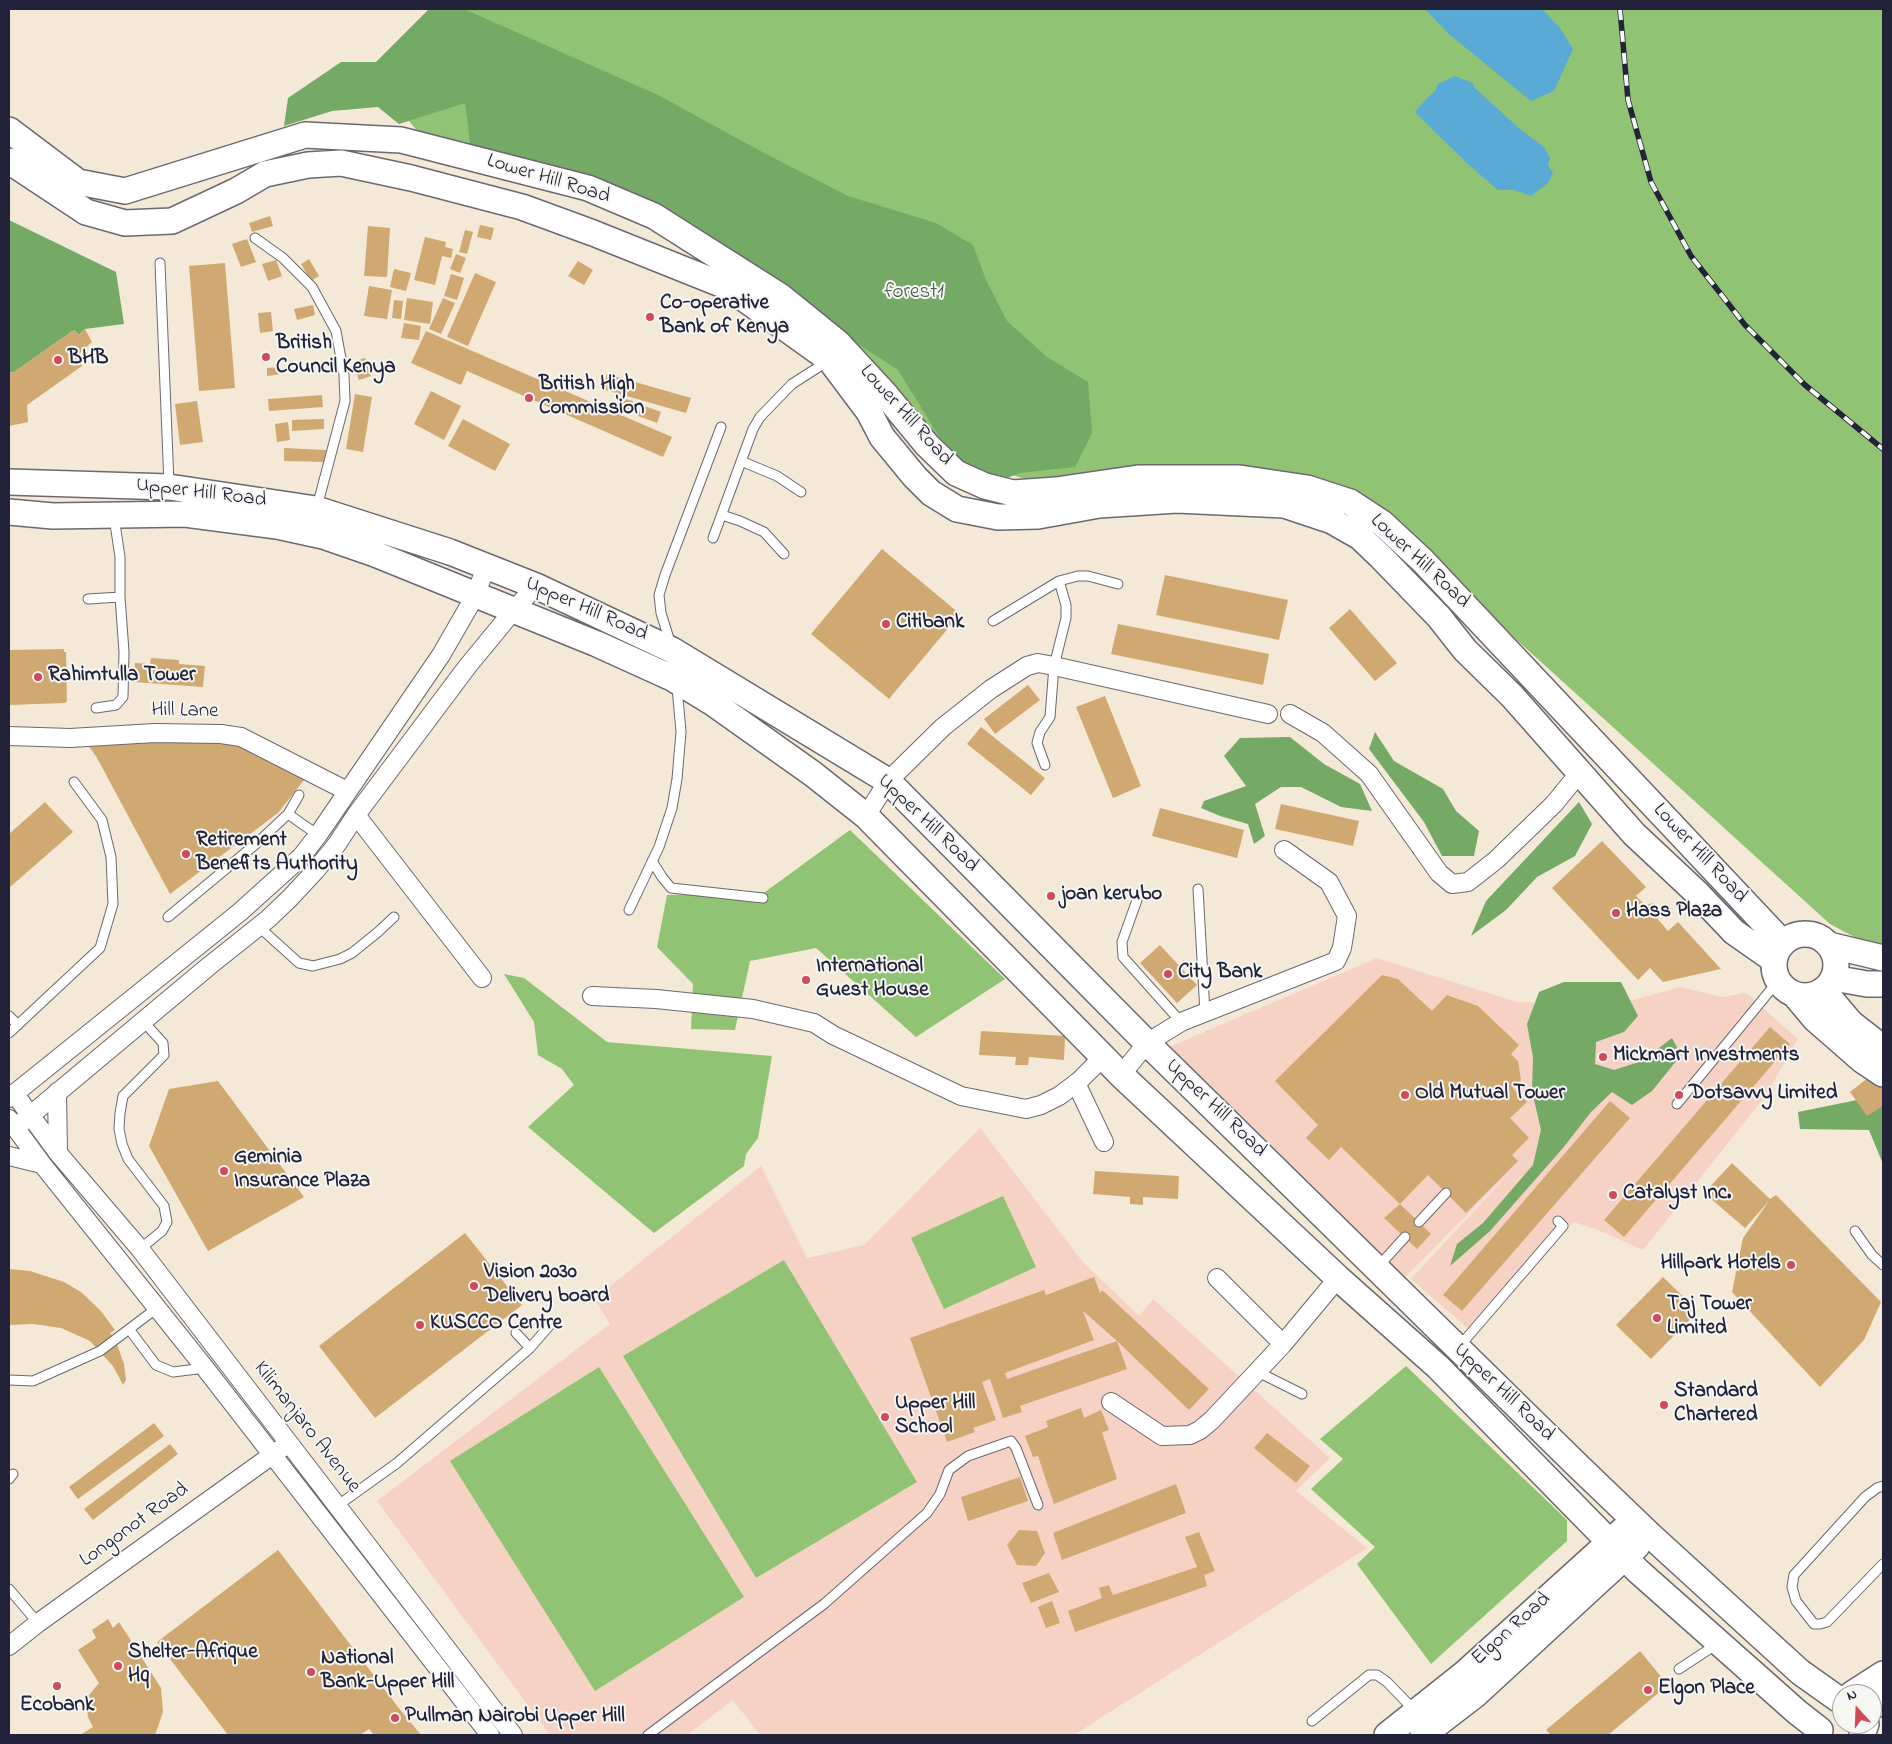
<!DOCTYPE html>
<html>
<head>
<meta charset="utf-8">
<style>
	body { margin:0 }
	#map { position:relative; width:1892px; height:1744px; overflow:hidden; background:#f3e9d6; font-family:"Indie Flower",sans-serif }
	canvas { display:block }
	.frame { position:absolute; inset:0; border:10px solid #22223b; pointer-events:none }
	.north { position:absolute; left:1832px; top:1684px; width:50px; height:50px; box-sizing:border-box; background:#f6f6f2; border:1px solid #a1a1a9; border-radius:50%; rotate:340deg; font-size:14px; font-weight:700; line-height:20px; text-align:center; color:#22223b }
	.north::after { content:''; display:block; margin:auto; width:18px; height:22px; background:#d1495b; clip-path:polygon(50% 0,100% 100%,50% 72%,0 100%) }
</style>
</head>
<body>
<div id="map">
<canvas width="1892" height="1744"></canvas>
<div class="frame"></div>
<div class="north">N</div>
</div>
<script>
const ctx = document.querySelector('canvas').getContext('2d');
ctx.lineJoin = 'round';
function fillPath(path, color) { ctx.fillStyle = color; ctx.fill(path, 'evenodd'); }
const toPath = rows => new Path2D(rows.map(r => 'M' + r).join(''));
function strokePath(path, color, width, dash) { ctx.strokeStyle = color; ctx.lineWidth = width; ctx.lineCap = dash ? 'butt' : 'round'; ctx.setLineDash(dash || []); ctx.stroke(path); }
function write(font, color, halo, rows, align = 'center') {
  ctx.font = font + ' "Indie Flower",sans-serif'; ctx.lineWidth = 4; ctx.setLineDash([]); ctx.textBaseline = 'middle'; ctx.strokeStyle = halo; ctx.fillStyle = color; for (const [text, x, y, turn = 0] of rows) {
    ctx.save(); ctx.translate(x, y); ctx.rotate((+turn || 0) * Math.PI / 180); ctx.textAlign = isNaN(turn) ? turn : align; if (halo) ctx.strokeText(text, 0, 0); ctx.fillText(text, 0, 0); ctx.restore();
  }
}
const built = toPath([
	[1377,958,1517,1002,1571,1004,1633,1000,1680,987,1722,997,1746,993,1798,1039,1766,1095,1643,1250,1598,1230,1574,1222,1471,1331,1411,1279,1512,1170,1404,1278,1162,1050],
	[980,1128,1082,1261,1139,1316,1153,1299,1330,1458,1296,1491,1367,1548,1074,1735,760,1735,733,1700,687,1735,550,1735,377,1501,610,1324,594,1299,761,1166,807,1258,864,1245]
]);
const green = toPath([
	[424,9,1883,9,1883,946,1860,940,1830,924,1357,495,1041,484,955,457,940,438,914,424,654,216,431,148,392,100,435,12],
	[850,830,1005,979,916,1037,816,948,750,961,735,1030,691,1029,693,984,657,947,667,895,765,892],
	[504,974,524,978,607,1042,772,1056,758,1138,746,1154,744,1166,654,1233,528,1127,574,1085,562,1069,538,1055,534,1022],
	[1003,1196,1036,1267,944,1309,911,1238],
	[784,1260,917,1482,756,1578,623,1356],
	[1406,1366,1567,1520,1567,1541,1431,1664,1357,1564,1375,1547,1311,1489,1343,1459,1320,1439],
	[599,1367,744,1597,595,1691,450,1461]
]);
const forest = toPath([
	[429,9,464,9,658,95,764,153,848,196,936,223,973,245,986,280,1007,321,1047,357,1088,382,1092,433,1075,467,1020,473,997,482,968,475,940,438,898,370,785,296,689,224,471,150,465,103,399,124,378,107,332,111,284,126,288,98,341,62,376,62],
	[9,220,116,272,124,324,85,329,79,335,74,330,14,372,9,373],
	[1375,732,1394,761,1443,789,1456,811,1479,831,1474,856,1442,856,1424,822,1369,749],
	[1290,737,1324,764,1360,784,1372,811,1341,807,1301,787,1281,787,1255,804,1265,836,1254,844,1248,824,1220,816,1201,808,1204,801,1246,786,1224,756,1240,738],
	[1579,802,1592,824,1575,856,1537,877,1506,910,1471,936,1486,901],
	[1564,982,1621,982,1638,1016,1624,1032,1596,1042,1595,1064,1614,1070,1642,1061,1672,1038,1681,1055,1652,1091,1632,1105,1612,1092,1591,1112,1563,1148,1490,1231,1450,1266,1457,1244,1483,1223,1533,1165,1541,1130,1532,1091,1533,1057,1527,1024,1539,992],
	[1866,1082,1883,1097,1883,1164,1869,1130,1800,1129,1798,1112,1857,1100]
]);
const water = toPath([
	[1425,9,1542,9,1560,28,1573,49,1554,91,1531,101,1450,35],
	[1455,76,1473,83,1475,88,1521,130,1544,147,1550,158,1548,165,1553,173,1548,183,1531,196,1514,190,1498,190,1469,165,1415,112,1429,96,1435,91,1438,84]
]);
const building = toPath([
	[270,216,273,226,252,232,249,223],
	[480,225,494,228,491,240,477,237],
	[368,226,390,228,387,277,364,276],
	[465,230,473,232,467,254,459,252],
	[425,237,446,242,445,247,453,249,451,258,442,256,435,285,414,280],
	[247,239,256,262,241,267,232,244],
	[456,254,466,258,460,273,450,269],
	[309,259,319,276,311,281,301,264],
	[276,260,282,276,268,281,262,264],
	[578,261,593,270,584,285,568,276],
	[225,263,235,388,199,391,189,266],
	[394,269,411,273,406,291,390,287],
	[475,273,496,282,468,346,447,337],
	[451,274,464,278,457,300,444,296],
	[369,286,392,290,387,319,364,316],
	[407,298,433,302,430,324,404,320],
	[443,298,455,303,441,334,429,329],
	[394,300,403,301,401,319,392,318],
	[313,305,315,315,297,320,294,309],
	[271,312,273,331,260,333,258,313],
	[404,323,421,326,419,340,401,338],
	[85,329,92,342,79,354,82,366,27,405,28,422,9,426,9,373,14,372,74,330,79,335],
	[426,331,672,437,663,457,467,371,461,385,411,363],
	[365,358,371,376,359,380,353,362],
	[280,367,281,374,267,376,267,368],
	[607,374,691,398,686,413,602,389],
	[431,391,461,406,444,440,414,424],
	[355,394,372,397,363,452,346,449],
	[322,395,323,407,269,411,268,399],
	[618,397,633,401,630,410,615,406],
	[197,401,203,442,180,445,175,404],
	[642,405,661,412,657,423,638,416],
	[324,419,324,429,292,431,292,420],
	[463,419,510,444,495,471,448,446],
	[288,422,290,440,277,442,275,424],
	[284,448,326,450,325,462,284,461],
	[882,549,960,614,889,699,811,634],
	[1165,575,1288,600,1279,640,1156,615],
	[1350,609,1397,663,1375,681,1329,628],
	[1118,624,1269,654,1263,685,1111,654],
	[64,649,64,652,66,652,67,701,65,703,9,705,9,650],
	[151,658,179,660,179,664,205,666,203,687,134,682,135,663,150,664],
	[1028,685,1040,700,995,734,984,719],
	[1105,696,1141,786,1113,798,1076,707],
	[981,727,1045,778,1031,795,967,744],
	[148,734,241,744,287,762,304,780,278,813,170,894,96,756,84,740],
	[45,802,73,832,9,888,9,834],
	[1281,804,1359,821,1353,846,1275,829],
	[1160,808,1244,830,1237,858,1152,836],
	[1602,841,1646,887,1636,896,1645,905,1653,903,1658,909,1656,917,1668,931,1678,922,1721,969,1663,982,1650,968,1638,980,1552,888],
	[1160,945,1197,985,1177,1003,1140,963],
	[1382,975,1398,979,1432,1011,1447,995,1478,1006,1519,1045,1511,1054,1518,1061,1521,1080,1513,1088,1527,1102,1510,1118,1529,1138,1512,1155,1518,1161,1466,1213,1428,1175,1400,1204,1341,1147,1329,1160,1306,1138,1318,1125,1275,1081],
	[1770,1027,1790,1044,1624,1237,1604,1220],
	[981,1031,1065,1036,1064,1060,1029,1057,1028,1065,1015,1065,1016,1057,979,1055],
	[1873,1074,1883,1086,1883,1106,1867,1116,1850,1092],
	[218,1081,304,1197,208,1251,149,1146,169,1089],
	[1610,1101,1630,1118,1462,1311,1443,1295],
	[1732,1163,1770,1199,1776,1195,1881,1302,1864,1340,1820,1387,1732,1292,1743,1238,1769,1201,1745,1228,1704,1193],
	[1095,1171,1179,1176,1178,1199,1143,1197,1143,1205,1130,1204,1130,1197,1093,1194],
	[1400,1204,1431,1234,1417,1249,1384,1218],
	[465,1233,522,1305,375,1418,319,1346],
	[9,1269,30,1271,64,1282,81,1292,100,1310,115,1330,110,1333,115,1339,124,1364,126,1380,123,1385,113,1366,90,1341,61,1328,33,1324,9,1325],
	[1094,1277,1100,1293,1102,1290,1209,1389,1189,1410,1117,1341,1127,1369,1020,1406,1022,1412,1003,1418,990,1379,982,1382,996,1420,973,1428,975,1432,947,1442,910,1338,1044,1290,1046,1295],
	[1083,1311,1117,1341,1007,1379,1005,1373,1094,1340],
	[1663,1277,1698,1311,1651,1359,1616,1325],
	[1081,1408,1084,1418,1101,1410,1109,1430,1102,1432,1117,1479,1054,1504,1038,1456,1033,1457,1025,1436,1048,1427,1046,1421],
	[154,1423,164,1436,78,1499,69,1487],
	[1267,1433,1310,1466,1296,1483,1254,1448],
	[170,1444,178,1454,93,1520,84,1509],
	[1020,1477,1028,1501,968,1521,961,1497],
	[1176,1484,1186,1513,1062,1560,1053,1533],
	[1019,1530,1037,1531,1045,1553,1036,1566,1017,1565,1007,1545],
	[1199,1532,1215,1571,1204,1575,1207,1586,1075,1632,1068,1611,1102,1598,1099,1588,1109,1585,1113,1595,1197,1567,1185,1537],
	[278,1550,398,1707,421,1735,374,1735,369,1729,360,1735,228,1735,157,1642],
	[1049,1573,1059,1592,1031,1603,1022,1583],
	[1052,1601,1060,1623,1046,1628,1038,1607],
	[108,1619,113,1628,119,1622,161,1688,163,1712,155,1735,80,1735,93,1727,88,1717,86,1705,89,1695,99,1683,78,1650,96,1638,92,1630],
	[1640,1651,1668,1685,1608,1735,1551,1735,1546,1730]
]);
const lane = toPath([
	[255,238,283,258,312,287,336,331,344,375,345,401,317,507],
	[160,263,169,484],
	[741,461,777,476,801,492],
	[722,515,740,521,764,532,784,554],
	[713,538,753,429,760,417,792,384,828,361],
	[88,599,120,597,120,557,114,517],
	[993,621,1059,581],
	[671,645,661,613,659,595,665,575,721,427],
	[96,708,116,705,123,697,124,652,120,597],
	[1045,765,1037,743,1040,732,1050,717,1054,666,1066,618,1066,605,1059,581,1078,576,1088,576,1118,584],
	[288,814,318,835],
	[652,861,662,877,671,888,763,898],
	[1198,889,1205,1013],
	[1137,900,1122,942,1123,957,1181,1022],
	[629,910,659,847,672,808,677,779,681,732,677,687],
	[168,917,257,843,288,814,299,795],
	[258,926,299,963,313,966,340,959,352,953,378,932,394,917],
	[9,1016,18,1025],
	[9,1033,100,948,113,904,111,857,102,820,74,782],
	[1677,1104,1778,981],
	[1419,1222,1446,1193],
	[1855,1231,1872,1255,1883,1265],
	[140,1249,162,1231,167,1222,164,1206,128,1159,122,1144,119,1129,120,1113,123,1096,164,1055,163,1043,143,1021],
	[1377,1268,1405,1237],
	[129,1329,156,1365,173,1372,205,1368],
	[516,1333,530,1348],
	[1458,1348,1563,1226,1558,1221],
	[1258,1372,1302,1394],
	[9,1380,33,1381,100,1351,157,1308],
	[9,1479,13,1474],
	[1883,1486,1877,1488,1865,1497,1794,1575,1792,1587,1796,1601,1814,1624,1820,1624,1827,1622,1883,1564],
	[337,1506,397,1463,530,1348,550,1325],
	[9,1589,38,1623],
	[1679,1669,1717,1644],
	[1312,1721,1369,1675,1377,1675,1387,1682,1416,1712],
	[648,1735,824,1604,927,1513,940,1494,949,1470,968,1456,1011,1441,1016,1448,1038,1505]
]);
const street = toPath([
	[1290,714,1323,733,1369,774,1439,873,1452,884,1468,882,1496,860,1554,804,1580,772],
	[9,736,70,738,155,733,221,734,241,737,347,791],
	[356,815,482,978],
	[866,816,888,781,943,727,991,689,1027,666,1038,663,1054,666,1268,714],
	[592,996,656,999,753,1009,814,1023,833,1035,961,1096,1026,1109,1041,1105,1059,1096,1078,1082,1103,1057],
	[1121,1075,1147,1043,1181,1022,1336,961,1342,948,1347,916,1329,882,1284,850],
	[1076,1083,1104,1142],
	[57,1092,58,1153],
	[14,1093,58,1153,140,1249,513,1735],
	[9,1098,240,912,301,857,318,835,441,655,475,596,486,567],
	[9,1119,42,1164,205,1368,490,1735],
	[20,1124,209,966,268,919,290,898,316,870,337,844,356,815,467,667,513,611,536,586],
	[9,1156,42,1164],
	[1217,1278,1283,1344],
	[1111,1402,1162,1436,1190,1435,1200,1430,1212,1420,1283,1344,1338,1278],
	[9,1646,38,1623,282,1448]
]);
const secondary = toPath([
	[9,130,78,182,125,191,305,135,401,140,588,188,654,216,780,296,838,343,885,394,927,445,956,473,985,486,1013,493,1056,490,1138,478,1240,478,1307,488,1350,502,1382,523,1423,561,1783,943],
	[9,161,86,212,125,223,172,221,236,191,265,174,308,165,341,163,411,178,522,207,593,233,728,287,830,360,869,412,882,437,915,477,931,493,957,509,998,517,1038,516,1099,505,1177,500,1284,505,1332,521,1360,537,1381,557,1439,617,1465,650,1512,696,1634,834,1697,893,1734,932,1774,960],
	[9,482,169,487,316,509,450,552,536,586,672,650,888,781,1147,1043,1577,1465,1650,1535,1800,1672,1838,1699],
	[9,512,53,516,185,514,277,526,323,536,375,554,597,644,672,678,713,703,813,774,866,816,1121,1075,1338,1278,1438,1367,1638,1571,1797,1712,1820,1730],
	'1774 965a31 31 0 1 1 62 0a31 31 0 1 1-62 0Z',
	[1829,945,1883,958],
	[1833,978,1867,984,1883,984],
	[1823,990,1851,1023,1883,1048],
	[1794,994,1815,1019,1862,1060,1883,1074],
	[1852,1694,1883,1674],
	[1872,1707,1883,1700],
	[1387,1735,1465,1673,1623,1530],
	[1423,1735,1475,1695,1637,1546],
	[1862,1735,1866,1724]
]);
const rail = toPath([
	[1620,9,1628,100,1651,182,1691,256,1745,325,1805,385,1883,449]
]);
const markers = [
	[650,317,5,"#d1495b"],
	[266,357,5,"#d1495b"],
	[58,360,5,"#d1495b"],
	[529,398,5,"#d1495b"],
	[886,624,5,"#d1495b"],
	[38,677,5,"#d1495b"],
	[186,854,5,"#d1495b"],
	[1051,896,5,"#d1495b"],
	[1616,913,5,"#d1495b"],
	[1168,974,5,"#d1495b"],
	[806,980,5,"#d1495b"],
	[1603,1057,5,"#d1495b"],
	[1405,1095,5,"#d1495b"],
	[1679,1095,5,"#d1495b"],
	[224,1171,5,"#d1495b"],
	[1613,1195,5,"#d1495b"],
	[1791,1265,5,"#d1495b"],
	[474,1286,5,"#d1495b"],
	[1657,1318,5,"#d1495b"],
	[420,1325,5,"#d1495b"],
	[1664,1405,5,"#d1495b"],
	[885,1417,5,"#d1495b"],
	[118,1666,5,"#d1495b"],
	[311,1672,5,"#d1495b"],
	[57,1686,5,"#d1495b"],
	[1648,1690,5,"#d1495b"],
	[395,1718,5,"#d1495b"]
];
const streetNames = [
	["Lower Hill Road",548,180,17],
	["Lower Hill Road",905,416,48],
	["Upper Hill Road",201,494,7],
	["Lower Hill Road",1419,562,43],
	["Upper Hill Road",586,610,24],
	["Hill Lane",185,712,1],
	["Upper Hill Road",927,824,44],
	["Lower Hill Road",1699,854,47],
	["Upper Hill Road",1215,1109,44],
	["Upper Hill Road",1503,1393,44],
	["Kilimanjaro Avenue",306,1428,52],
	["Longonot Road",135,1526,-36],
	["Elgon Road",1512,1630,-42]
];
const parkNames = [
	["forest1",914,294]
];
const poiNames = [
	["Co-operative",660,305],
	["Bank of Kenya",660,329],
	["British",276,345],
	["Council Kenya",276,369],
	["BHB",68,360],
	["British High",539,386],
	["Commission",539,410],
	["Citibank",896,624],
	["Rahimtulla Tower",48,677],
	["Retirement",196,842],
	["Benefits Authority",196,866],
	["joan kerubo",1061,896],
	["Hass Plaza",1626,913],
	["International",816,968],
	["Guest House",816,992],
	["City Bank",1178,974],
	["Mickmart Investments",1613,1057],
	["Old Mutual Tower",1415,1095],
	["Dotsavvy Limited",1689,1095],
	["Geminia",234,1159],
	["Insurance Plaza",234,1183],
	["Catalyst Inc.",1623,1195],
	["Hillpark Hotels",1781,1265,"right"],
	["Vision 2030",484,1274],
	["Delivery board",484,1298],
	["Taj Tower",1667,1306],
	["Limited",1667,1330],
	["KUSCCO Centre",430,1325],
	["Standard",1674,1393],
	["Chartered",1674,1417],
	["Upper Hill",895,1405],
	["School",895,1429],
	["Shelter-Afrique",128,1654],
	["Hq",128,1678],
	["National",321,1660],
	["Bank-Upper Hill",321,1684],
	["Elgon Place",1658,1690],
	["Ecobank",57,1707,"center"],
	["Pullman Nairobi Upper Hill",405,1718]
];
fillPath(built, '#f6d2c4');
fillPath(green, '#91c374');
fillPath(forest, '#74a966');
fillPath(water, '#59aad4');
fillPath(building, '#d0a972');
strokePath(lane, '#6b6871', 11);
strokePath(street, '#6b6871', 20);
strokePath(secondary, '#6b6871', 28);
strokePath(lane, '#fff', 9);
strokePath(street, '#fff', 18);
strokePath(secondary, '#fff', 25);
strokePath(rail, '#22223b', 5.5);
strokePath(rail, '#f6f6f2', 4, [11]);
for (const [x, y, r, color] of markers) { const dot = new Path2D(); dot.arc(x, y, r, 0, 2 * Math.PI); ctx.fillStyle = color; ctx.fill(dot); strokePath(dot, '#f6f6f2', 2); }
write('21px', '#22223b', '#f6f6f2', streetNames);
write('21px', '#495a4f', '#f6f6f2', parkNames);
write('bold 21px', '#22223b', '#f6f6f2', poiNames, 'left');
</script>
</body>
</html>
